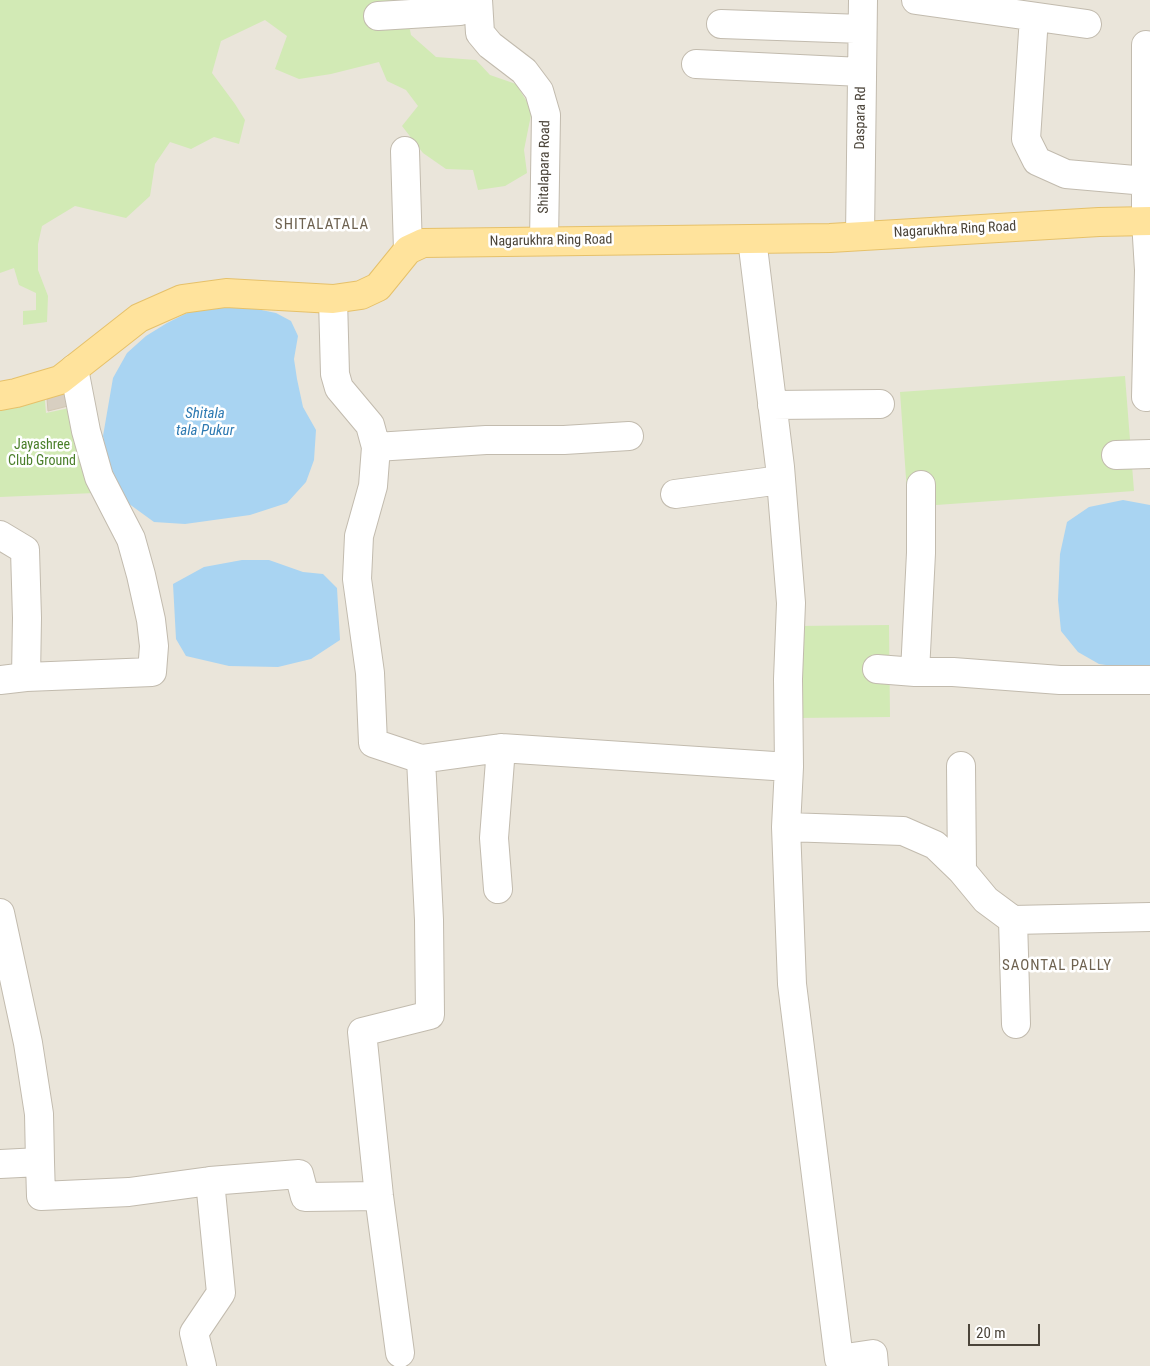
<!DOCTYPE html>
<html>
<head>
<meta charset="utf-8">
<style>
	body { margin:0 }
	#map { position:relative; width:1150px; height:1366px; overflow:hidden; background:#f6f3ec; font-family:"Roboto Condensed",sans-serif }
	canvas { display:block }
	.scale { position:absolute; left:968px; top:1324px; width:72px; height:22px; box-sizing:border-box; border:2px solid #4b4439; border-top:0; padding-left:6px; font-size:15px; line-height:18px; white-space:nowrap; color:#4b4439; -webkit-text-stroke:4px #fff; paint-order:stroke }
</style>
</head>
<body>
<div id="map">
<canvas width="1150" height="1366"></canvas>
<div class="scale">20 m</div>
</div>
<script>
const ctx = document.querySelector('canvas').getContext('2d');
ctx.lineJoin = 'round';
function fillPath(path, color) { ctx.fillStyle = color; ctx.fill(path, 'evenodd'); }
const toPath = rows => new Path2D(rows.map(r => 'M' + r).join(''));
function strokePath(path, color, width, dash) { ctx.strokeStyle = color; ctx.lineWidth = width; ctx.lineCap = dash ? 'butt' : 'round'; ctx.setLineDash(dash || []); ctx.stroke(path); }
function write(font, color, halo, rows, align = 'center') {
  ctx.font = font + ' "Roboto Condensed",sans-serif'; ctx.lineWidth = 5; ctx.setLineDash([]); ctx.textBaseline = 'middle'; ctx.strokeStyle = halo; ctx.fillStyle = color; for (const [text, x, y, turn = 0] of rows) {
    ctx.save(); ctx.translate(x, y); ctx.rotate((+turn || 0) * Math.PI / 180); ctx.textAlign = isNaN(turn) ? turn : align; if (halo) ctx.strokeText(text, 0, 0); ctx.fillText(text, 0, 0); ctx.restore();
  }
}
const residential = toPath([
	[0,0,1150,0,1150,1366,0,1366]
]);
const green = toPath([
	[0,0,404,0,411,35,436,57,476,60,490,75,516,84,532,110,524,150,527,173,505,186,478,190,473,170,446,169,423,153,402,126,418,106,406,90,387,81,379,62,331,74,299,79,275,69,287,36,265,20,221,41,212,73,235,104,245,120,239,144,214,137,191,149,170,142,155,164,150,196,126,218,75,206,42,226,38,244,38,270,48,296,47,322,23,325,23,311,36,310,36,293,19,285,14,268,0,273],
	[1125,376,1134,491,908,507,900,392],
	[44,390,46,413,74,407,95,493,0,497,0,403],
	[889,625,890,717,796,718,796,626]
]);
const water = toPath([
	[242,306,276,313,291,321,298,336,294,359,297,379,303,407,316,430,314,460,306,482,287,503,250,515,185,524,154,522,121,498,111,474,103,436,113,378,127,353,146,336,167,323,197,308],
	[1123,500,1150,505,1150,666,1133,669,1099,664,1078,652,1061,631,1058,600,1060,554,1067,522,1089,507],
	[242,560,269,560,303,572,323,574,337,588,340,640,311,659,278,667,229,666,186,656,176,639,173,584,204,567]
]);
const building = toPath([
	[66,380,68,406,48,411,46,386,66,380]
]);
const minor = toPath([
	[478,0,480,33,490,45,524,71,539,91,546,115,544,241],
	[916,0,1087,24],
	[378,16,460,11,478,5],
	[1034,17,1026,139,1037,161,1066,174,1146,181],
	[721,24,862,29],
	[1146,45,1146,221,1149,270,1146,397],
	[696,64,861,72],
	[405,151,408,250],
	[860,236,863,0],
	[752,239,780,467,791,603,788,679,789,767,786,827,792,984,839,1359,873,1354,874,1366],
	[333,299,335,374,339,388,370,425,376,447,373,486,359,536,357,579,370,673,373,743,421,759,429,920,430,1015,362,1032,379,1196,400,1353],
	[772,405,880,404],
	[376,447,486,440,564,440,629,436],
	[1116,455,1150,454],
	[921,485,921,553,915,672,953,672,1060,680,1150,680],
	[675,494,781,480],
	[0,535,25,550,27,618,26,677,0,680],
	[877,669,915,672],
	[26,677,152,672,154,646,151,620,141,575,131,539,99,477,86,431,74,369],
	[421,759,501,748,789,767],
	[961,766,962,871],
	[786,827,903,831,935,845,962,871,986,900,1013,920,1150,917],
	[498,889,494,838,501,748],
	[0,913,28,1043,39,1114,40,1162],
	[1013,920,1016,1024],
	[0,1164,40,1162,41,1196,129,1192,210,1181,221,1293,194,1333,202,1366],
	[210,1181,299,1174,305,1197,379,1196]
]);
const major = toPath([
	[0,396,16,393,60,380,139,318,182,299,226,293,333,299,361,295,378,287,408,250,423,243,830,238,1099,222,1150,221]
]);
const streetNames = [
	["Daspara Rd",861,118,-89],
	["Shitalapara Road",545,167,-89],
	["Nagarukhra Ring Road",955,230,-3],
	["Nagarukhra Ring Road",551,241,-1]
];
const parkNames = [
	["Jayashree",42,445],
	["Club Ground",42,461]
];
const neighbourhoodNames = [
	["SHITALATALA",322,225],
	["SAONTAL PALLY",1057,966]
];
const waterNames = [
	["Shitala",205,414],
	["tala Pukur",205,431]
];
fillPath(residential, '#eae5da');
fillPath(green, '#d2eab5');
fillPath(water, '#a9d4f2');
fillPath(building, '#d8cfc1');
strokePath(building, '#d3c7b4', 1);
strokePath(minor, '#c2bbae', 30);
strokePath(major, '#e6c16a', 30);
strokePath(minor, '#fff', 28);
strokePath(major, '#ffe39c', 28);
write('14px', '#4b4439', '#fff', streetNames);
write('14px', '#4a7f2a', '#fff', parkNames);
ctx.letterSpacing = '1px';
write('15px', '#6e6250', '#fff', neighbourhoodNames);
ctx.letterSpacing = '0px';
write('italic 15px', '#2e7ab2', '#fff', waterNames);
</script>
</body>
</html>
